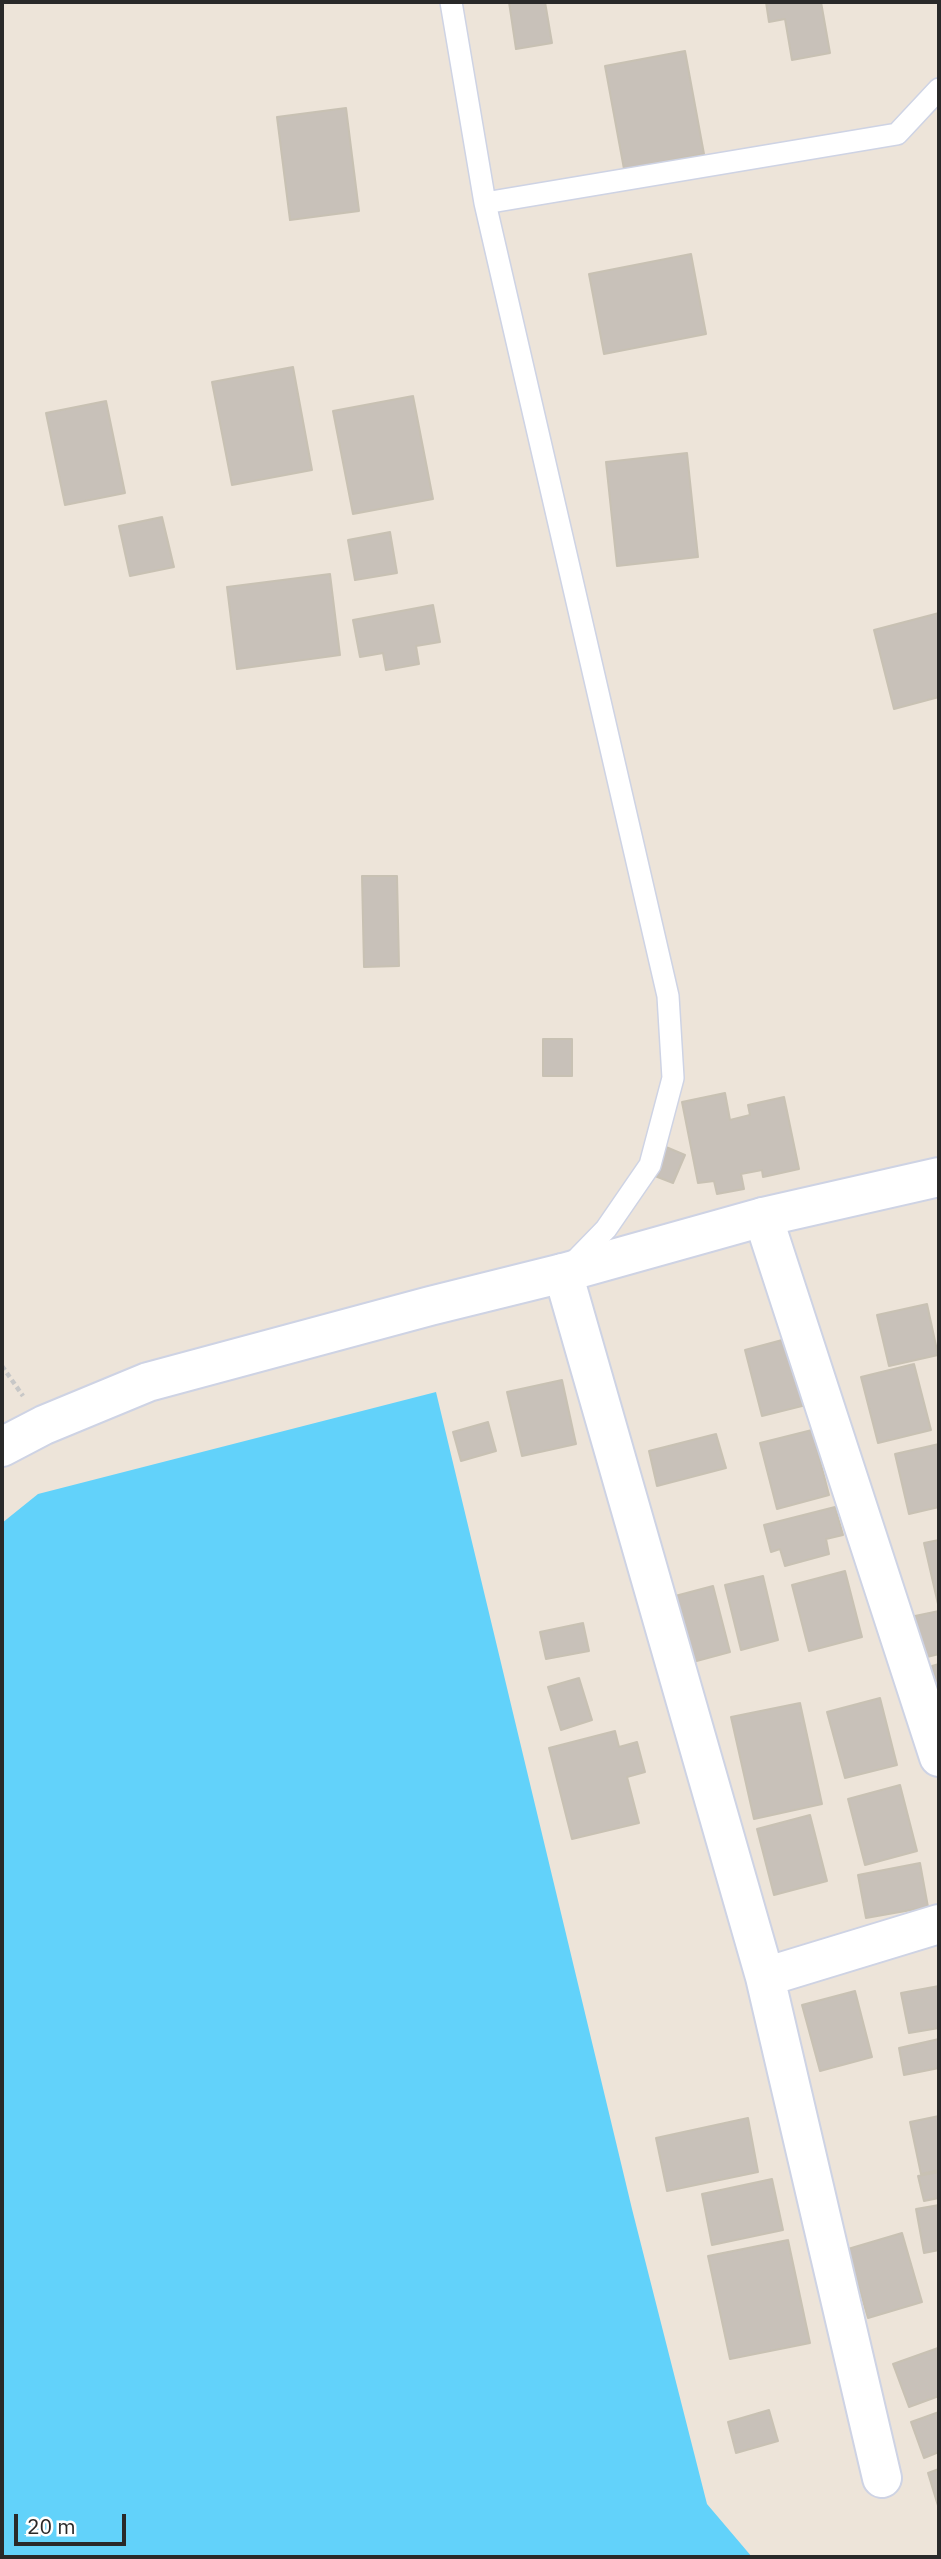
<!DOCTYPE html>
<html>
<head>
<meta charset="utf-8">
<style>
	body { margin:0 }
	#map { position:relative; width:941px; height:2559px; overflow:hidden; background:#ede4d9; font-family:"IBM Plex Sans",sans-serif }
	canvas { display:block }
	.frame { position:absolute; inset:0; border:4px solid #292929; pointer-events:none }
	.scale { position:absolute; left:14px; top:2514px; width:112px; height:32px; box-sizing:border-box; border:4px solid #292929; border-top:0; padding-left:9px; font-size:21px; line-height:24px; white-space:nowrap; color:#292929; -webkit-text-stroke:5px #fff; paint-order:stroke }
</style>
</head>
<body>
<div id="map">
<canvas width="941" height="2559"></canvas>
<div class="frame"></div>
<div class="scale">20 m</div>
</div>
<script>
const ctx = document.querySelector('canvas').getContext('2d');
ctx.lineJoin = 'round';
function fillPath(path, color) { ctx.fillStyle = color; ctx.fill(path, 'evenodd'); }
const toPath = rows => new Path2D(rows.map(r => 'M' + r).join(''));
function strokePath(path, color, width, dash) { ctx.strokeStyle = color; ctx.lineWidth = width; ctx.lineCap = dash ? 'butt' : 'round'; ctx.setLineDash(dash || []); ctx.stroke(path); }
const water = toPath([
	[436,1392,632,2209,707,2504,752,2557,2,2557,2,1523,38,1494]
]);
const building = toPath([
	[509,2,545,2,552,43,516,49,509,2],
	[766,2,821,2,830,53,792,60,785,19,769,22,766,2],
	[685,51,704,154,624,169,605,66,685,51],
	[346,108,359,211,290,220,277,117,346,108],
	[691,254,706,334,604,354,589,274,691,254],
	[293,367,312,470,232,485,212,382,293,367],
	[413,396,433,499,353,514,333,411,413,396],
	[106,401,125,493,65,505,46,413,106,401],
	[687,453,698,557,617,566,606,462,687,453],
	[162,517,174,567,130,576,119,526,162,517],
	[390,532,397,573,355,580,348,540,390,532],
	[330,574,340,655,237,669,227,587,330,574],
	[433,605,440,642,416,646,419,664,386,670,383,653,360,657,353,620,433,605],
	[939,613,939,697,894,709,874,630,939,613],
	[362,876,397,876,399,966,364,967,362,876],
	[543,1039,572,1039,572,1076,543,1076,543,1039],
	[725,1093,730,1120,750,1115,748,1105,784,1097,799,1169,763,1177,762,1170,741,1174,744,1189,717,1194,714,1181,698,1183,682,1102,725,1093],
	[666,1147,685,1155,673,1183,655,1176,666,1147],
	[927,1304,938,1355,889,1366,877,1315,927,1304],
	[797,1336,814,1403,762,1416,745,1350,797,1336],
	[914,1364,931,1430,878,1443,861,1377,914,1364],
	[562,1380,576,1444,522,1456,507,1392,562,1380],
	[488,1422,496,1451,461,1461,453,1432,488,1422],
	[812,1430,829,1495,777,1509,760,1443,812,1430],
	[716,1434,726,1468,657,1486,649,1451,716,1434],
	[939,1444,939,1507,909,1514,895,1454,939,1444],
	[835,1507,843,1535,826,1539,829,1554,785,1566,780,1549,771,1552,764,1525,835,1507],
	[939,1540,939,1604,938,1604,924,1543,939,1540],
	[845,1571,862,1637,809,1651,792,1585,845,1571],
	[763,1576,778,1640,741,1650,725,1585,763,1576],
	[713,1586,730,1652,678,1666,660,1600,713,1586],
	[939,1611,939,1654,923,1658,915,1616,939,1611],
	[583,1623,589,1651,546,1659,540,1632,583,1623],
	[939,1664,939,1695,932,1666,939,1664],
	[579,1678,592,1720,561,1730,548,1687,579,1678],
	[880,1698,897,1765,845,1778,827,1712,880,1698],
	[800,1703,822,1804,754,1819,731,1717,800,1703],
	[615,1731,619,1747,637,1742,645,1772,627,1777,639,1823,572,1839,549,1748,615,1731],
	[900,1785,917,1851,865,1865,848,1799,900,1785],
	[810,1815,827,1881,774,1895,757,1829,810,1815],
	[920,1863,928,1907,866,1918,858,1875,920,1863],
	[939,1986,939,2028,909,2033,901,1993,939,1986],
	[855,1991,872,2057,820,2071,802,2005,855,1991],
	[939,2039,939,2068,904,2075,899,2048,939,2039],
	[939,2116,939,2170,921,2174,910,2122,939,2116],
	[748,2118,758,2172,667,2191,656,2138,748,2118],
	[939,2172,939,2198,924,2201,918,2176,939,2172],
	[772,2179,783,2230,712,2245,702,2194,772,2179],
	[939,2205,939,2250,924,2253,916,2209,939,2205],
	[902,2233,922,2302,868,2318,848,2249,902,2233],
	[788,2240,810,2343,730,2359,708,2256,788,2240],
	[938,2348,939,2396,909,2407,893,2364,938,2348],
	[769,2410,778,2441,736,2453,728,2422,769,2410],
	[939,2412,939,2452,924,2458,911,2422,939,2412],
	[939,2469,939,2509,928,2473,939,2469]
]);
const path = toPath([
	[2,1366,23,1396]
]);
const service = toPath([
	[451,2,485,203,668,996,673,1078,650,1165,606,1229,572,1264],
	[485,203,897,134,939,89]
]);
const minor = toPath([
	[763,1217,939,1757],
	[563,1273,765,1977,882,2478],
	[765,1977,939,1924]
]);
const tertiary = toPath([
	[2,1447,44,1425,148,1382,430,1306,563,1273,763,1217,939,1177]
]);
fillPath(water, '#62d2fa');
fillPath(building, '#c8c1b9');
strokePath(building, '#c8c1b3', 2);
strokePath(service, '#ced3e4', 24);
strokePath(minor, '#ced3e4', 42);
strokePath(tertiary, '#ced3e4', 42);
strokePath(path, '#c7c7c7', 4.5, [5, 3.5]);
strokePath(service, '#fff', 21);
strokePath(minor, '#fff', 38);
strokePath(tertiary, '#fff', 38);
</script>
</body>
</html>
